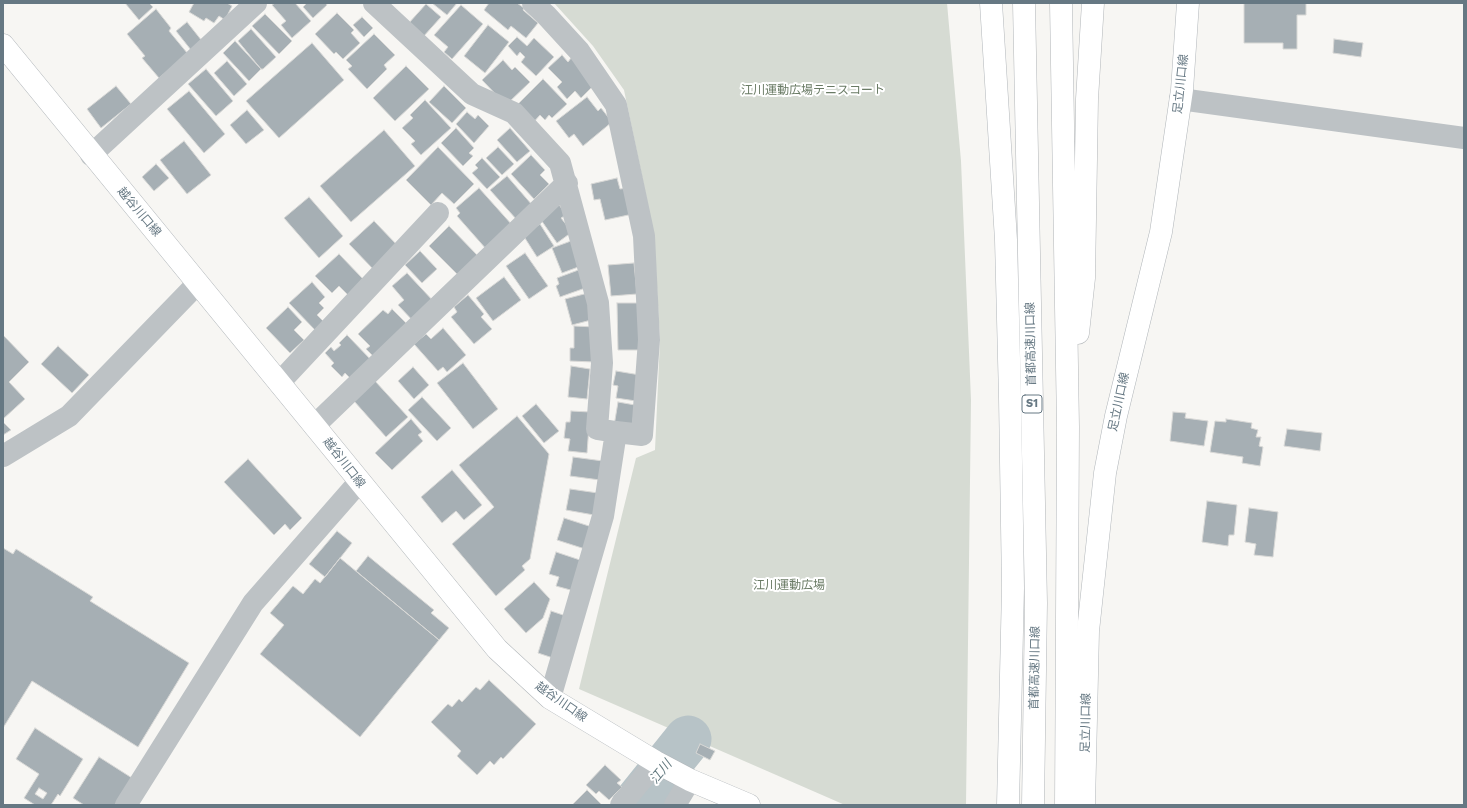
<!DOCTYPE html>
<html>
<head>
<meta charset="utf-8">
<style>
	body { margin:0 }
	#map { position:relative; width:1467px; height:808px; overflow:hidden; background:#f7f6f3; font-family:"Work Sans",sans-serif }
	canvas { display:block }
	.frame { position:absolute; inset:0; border:4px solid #667883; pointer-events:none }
</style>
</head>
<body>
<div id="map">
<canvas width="1467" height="808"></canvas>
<div class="frame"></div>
</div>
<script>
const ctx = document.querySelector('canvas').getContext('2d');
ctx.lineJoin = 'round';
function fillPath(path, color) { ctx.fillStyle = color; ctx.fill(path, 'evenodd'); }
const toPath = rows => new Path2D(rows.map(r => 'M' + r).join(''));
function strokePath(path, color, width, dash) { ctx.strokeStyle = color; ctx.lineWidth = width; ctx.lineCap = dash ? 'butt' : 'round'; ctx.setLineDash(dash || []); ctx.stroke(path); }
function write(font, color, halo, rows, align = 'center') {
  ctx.font = font + ' "Work Sans","Noto Sans JP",sans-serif'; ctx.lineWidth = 4; ctx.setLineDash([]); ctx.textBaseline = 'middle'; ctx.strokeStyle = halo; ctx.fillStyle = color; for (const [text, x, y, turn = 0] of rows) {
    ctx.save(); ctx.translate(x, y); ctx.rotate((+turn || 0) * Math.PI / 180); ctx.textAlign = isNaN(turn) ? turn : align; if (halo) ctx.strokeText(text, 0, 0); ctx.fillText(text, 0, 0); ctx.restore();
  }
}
const green = toPath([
	[554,3,947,3,961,161,971,400,966,805,845,805,579,689,636,458,655,450,660,340,654,234,624,90,593,46]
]);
const river = toPath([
	[635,805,688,739]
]);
const building = toPath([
	[125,3,149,3,153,7,139,20,125,3],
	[194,3,227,3,232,6,225,20,219,16,214,23,206,18,204,21,189,12,194,3],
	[275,3,295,3,311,21,292,38,281,25,286,21,272,5,275,3],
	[307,3,326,3,327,5,313,18,303,7,307,3],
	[432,3,457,3,447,15,432,3],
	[489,3,517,3,524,8,523,10,538,23,526,38,511,26,508,30,484,10,489,3],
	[1244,3,1306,3,1306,15,1297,15,1297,49,1283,49,1283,43,1244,43,1244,3],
	[426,4,441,17,423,37,408,24,426,4],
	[461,5,483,24,452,59,444,52,448,47,434,35,461,5],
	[156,9,171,28,169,31,188,54,159,78,142,58,145,56,127,34,156,9],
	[337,13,354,30,351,33,360,43,343,59,336,52,334,54,315,34,337,13],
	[265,14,292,41,279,54,252,26,265,14],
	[362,17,373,28,364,37,353,25,362,17],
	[187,22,202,41,191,50,176,31,187,22],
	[488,25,509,42,485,73,464,56,488,25],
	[251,29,276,57,263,69,261,69,238,41,251,29],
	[374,34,395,55,384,65,387,69,367,89,348,69,352,66,346,60,374,34],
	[517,37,527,46,534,38,554,57,536,76,521,62,525,57,520,52,517,56,508,46,517,37],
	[1334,39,1363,43,1361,57,1333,53,1334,39],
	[235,41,261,69,249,81,223,53,235,41],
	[312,43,344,80,279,138,246,101,312,43],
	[562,55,568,62,571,58,595,84,581,98,575,91,567,99,557,87,562,82,548,68,562,55],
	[503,60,512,70,515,67,530,82,506,105,482,80,503,60],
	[227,61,247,84,234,96,214,73,227,61],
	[406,66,429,89,395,121,373,98,406,66],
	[206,69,233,101,216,116,188,84,206,69],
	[543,79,567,104,552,118,549,115,545,120,540,115,532,124,515,107,543,79],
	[116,86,131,104,101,128,87,109,116,86],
	[444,86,466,108,452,123,429,102,444,86],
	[189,91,225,134,204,153,167,109,189,91],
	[587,97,598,111,601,108,612,122,583,146,574,134,569,138,556,121,587,97],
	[425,100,451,128,421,155,411,144,415,141,402,128,413,118,410,115,425,100],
	[247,110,264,130,246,144,230,125,247,110],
	[467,112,475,119,478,115,489,126,474,143,456,124,467,112],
	[456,128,474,148,469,153,473,156,463,166,441,143,456,128],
	[510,128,530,151,517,162,497,140,510,128],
	[384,130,415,166,351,222,320,186,384,130],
	[184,141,211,175,187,194,160,160,184,141],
	[438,147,474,184,454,204,442,193,431,205,406,180,438,147],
	[498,147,514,164,502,175,486,158,498,147],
	[531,155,545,170,540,175,549,184,534,199,511,174,531,155],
	[482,158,500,177,487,189,472,173,478,168,475,165,482,158],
	[156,164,169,178,154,191,142,177,156,164],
	[507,176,533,206,517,220,490,190,507,176],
	[617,178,620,189,628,188,633,214,605,220,600,199,594,200,591,184,617,178],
	[479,188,513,226,487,250,457,216,460,213,456,208,479,188],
	[309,197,343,236,319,258,284,218,309,197],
	[558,203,566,215,561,218,572,232,557,243,539,217,558,203],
	[374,221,398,246,374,270,349,244,374,221],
	[540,224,554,246,537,257,523,235,540,224],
	[449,226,478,256,459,276,429,246,449,226],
	[571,241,581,266,562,273,552,248,571,241],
	[420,251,437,269,422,283,405,265,420,251],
	[525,253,548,286,529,299,506,266,525,253],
	[339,254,364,280,348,295,339,286,332,293,315,276,339,254],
	[634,263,637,294,611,296,608,265,634,263],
	[581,269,588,287,560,297,556,286,559,284,557,278,581,269],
	[407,273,436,304,415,323,398,305,404,300,392,286,407,273],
	[504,277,521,300,493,321,476,298,504,277],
	[312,282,325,297,319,303,324,308,317,315,324,322,315,330,289,303,312,282],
	[588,293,595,319,572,325,565,299,588,293],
	[468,295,484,314,481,317,492,329,474,344,451,317,457,312,454,307,468,295],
	[617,303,641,303,642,350,618,350,617,303],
	[288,307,302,322,294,330,304,340,290,353,266,328,288,307],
	[392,309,411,328,378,361,366,349,370,346,358,334,383,310,388,314,392,309],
	[574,326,595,327,594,362,570,361,570,348,574,348,574,326],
	[443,328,466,355,447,372,443,367,438,371,414,344,426,334,431,339,443,328],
	[3,335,29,362,9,382,25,399,3,419,3,335],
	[347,335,374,363,354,382,345,373,342,377,331,366,334,363,325,353,331,347,334,351,341,345,339,343,347,335],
	[58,346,89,375,72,393,41,364,58,346],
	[463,363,498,409,473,429,437,383,463,363],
	[571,366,590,369,587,399,568,397,571,366],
	[413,367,429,385,414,399,398,381,413,367],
	[616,371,640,375,636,401,616,398,618,386,613,385,616,371],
	[375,381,408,417,386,437,354,401,375,381],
	[422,397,451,428,437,441,408,410,422,397],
	[618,402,635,405,632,428,614,426,618,402],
	[536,404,559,431,544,443,522,416,536,404],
	[571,411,590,412,587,453,568,451,570,439,564,438,566,422,570,422,571,411],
	[1173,412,1186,413,1185,418,1208,421,1204,446,1170,441,1173,412],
	[517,416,549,454,530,559,522,566,525,570,496,596,452,544,494,507,459,465,517,416],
	[411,419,422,432,418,435,423,441,392,470,375,453,411,419],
	[1226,419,1252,423,1251,428,1258,430,1256,437,1261,437,1259,446,1263,447,1260,466,1242,463,1243,457,1210,452,1215,421,1226,422,1226,419],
	[3,422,11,430,3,435,3,422],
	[1287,429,1322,433,1320,451,1284,446,1287,429],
	[573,457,603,461,600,480,570,476,573,457],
	[248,459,302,518,290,530,285,524,274,535,224,482,248,459],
	[452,470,482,505,464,520,456,511,442,523,421,497,452,470],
	[570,489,598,493,594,515,566,510,570,489],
	[1207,501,1237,505,1234,535,1229,535,1228,546,1202,542,1207,501],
	[1249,508,1278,512,1273,557,1254,555,1256,544,1245,542,1249,508],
	[564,518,592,527,585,549,557,540,564,518],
	[337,531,352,543,325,577,309,564,337,531],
	[3,548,13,554,16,549,93,597,90,601,189,663,138,747,32,681,3,728,3,548],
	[556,552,583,561,574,591,556,586,559,577,549,574,556,552],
	[368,556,434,610,431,613,449,628,439,640,356,571,368,556],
	[340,558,439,640,360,737,260,654,284,625,270,613,293,586,303,594,315,579,320,583,340,558],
	[534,582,550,599,543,618,526,633,504,609,534,582],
	[551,611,569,617,556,659,538,653,551,611],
	[489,680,536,724,503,759,501,757,494,765,490,761,477,775,457,756,461,751,431,722,448,704,452,707,459,699,462,702,476,687,480,690,489,680],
	[35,728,83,759,60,796,58,794,51,805,35,805,24,798,39,774,16,759,35,728],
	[39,788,47,793,43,799,35,794,39,788],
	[700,744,715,751,710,760,696,753,700,744],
	[99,757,132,778,115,805,84,805,73,798,99,757],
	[605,765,621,780,617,783,622,787,609,800,599,791,596,794,586,785,605,765],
	[587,790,602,805,572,805,587,790]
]);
const minor = toPath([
	[374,3,472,94,514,113,560,163,598,303,602,363,597,429,616,432,603,516,550,698],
	[533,3,546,15,579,51,616,105,644,236,649,340,642,435,616,432],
	[1180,99,1464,138],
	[91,155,256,3],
	[279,383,438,213],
	[314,426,567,183],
	[3,456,69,416,197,284],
	[126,805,253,603,359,482],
	[621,805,656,762],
	[675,805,690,780]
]);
const major = toPath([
	[991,3,1006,240,1010,398,1013,588,1008,805],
	[3,45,497,649,550,698,656,762,690,780,749,805],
	[1084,805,1088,631,1105,473,1116,416,1161,232,1182,90,1188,3]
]);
const highway = toPath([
	[1024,3,1036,603,1033,805],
	[1061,3,1068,427,1066,805],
	[1078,333,1084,278,1087,99,1093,3]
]);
const shields = [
	[1032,404,20]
];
const shieldNames = [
	["S1",1032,404]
];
const streetNames = [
	["足立川口線",1181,84,-84],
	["越谷川口線",139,212,50],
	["首都高速川口線",1031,344,-91],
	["足立川口線",1119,402,-78],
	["越谷川口線",344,463,52],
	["首都高速川口線",1035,668,-89],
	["越谷川口線",561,702,35],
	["足立川口線",1086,723,-89]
];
const parkNames = [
	["江川運動広場テニスコート",813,90],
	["江川運動広場",789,585]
];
const waterNames = [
	["江川",661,772,-51]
];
fillPath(green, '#d6dbd3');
strokePath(river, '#b7c3c7', 47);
fillPath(building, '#a6afb4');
strokePath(building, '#d8d8d6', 1);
strokePath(major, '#b1b6ba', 23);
strokePath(highway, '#b1b5b8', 23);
strokePath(minor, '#bdc2c5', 22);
strokePath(major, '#fff', 22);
strokePath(highway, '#fff', 22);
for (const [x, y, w] of shields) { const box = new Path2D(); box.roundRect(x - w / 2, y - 9, w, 18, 3); ctx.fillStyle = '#fff'; ctx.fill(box); strokePath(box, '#667883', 1); }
write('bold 11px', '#667883', null, shieldNames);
write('12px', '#667883', '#fff', streetNames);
write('12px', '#6a7b65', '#fff', parkNames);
write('italic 13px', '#62797f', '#fff', waterNames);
</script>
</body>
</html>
